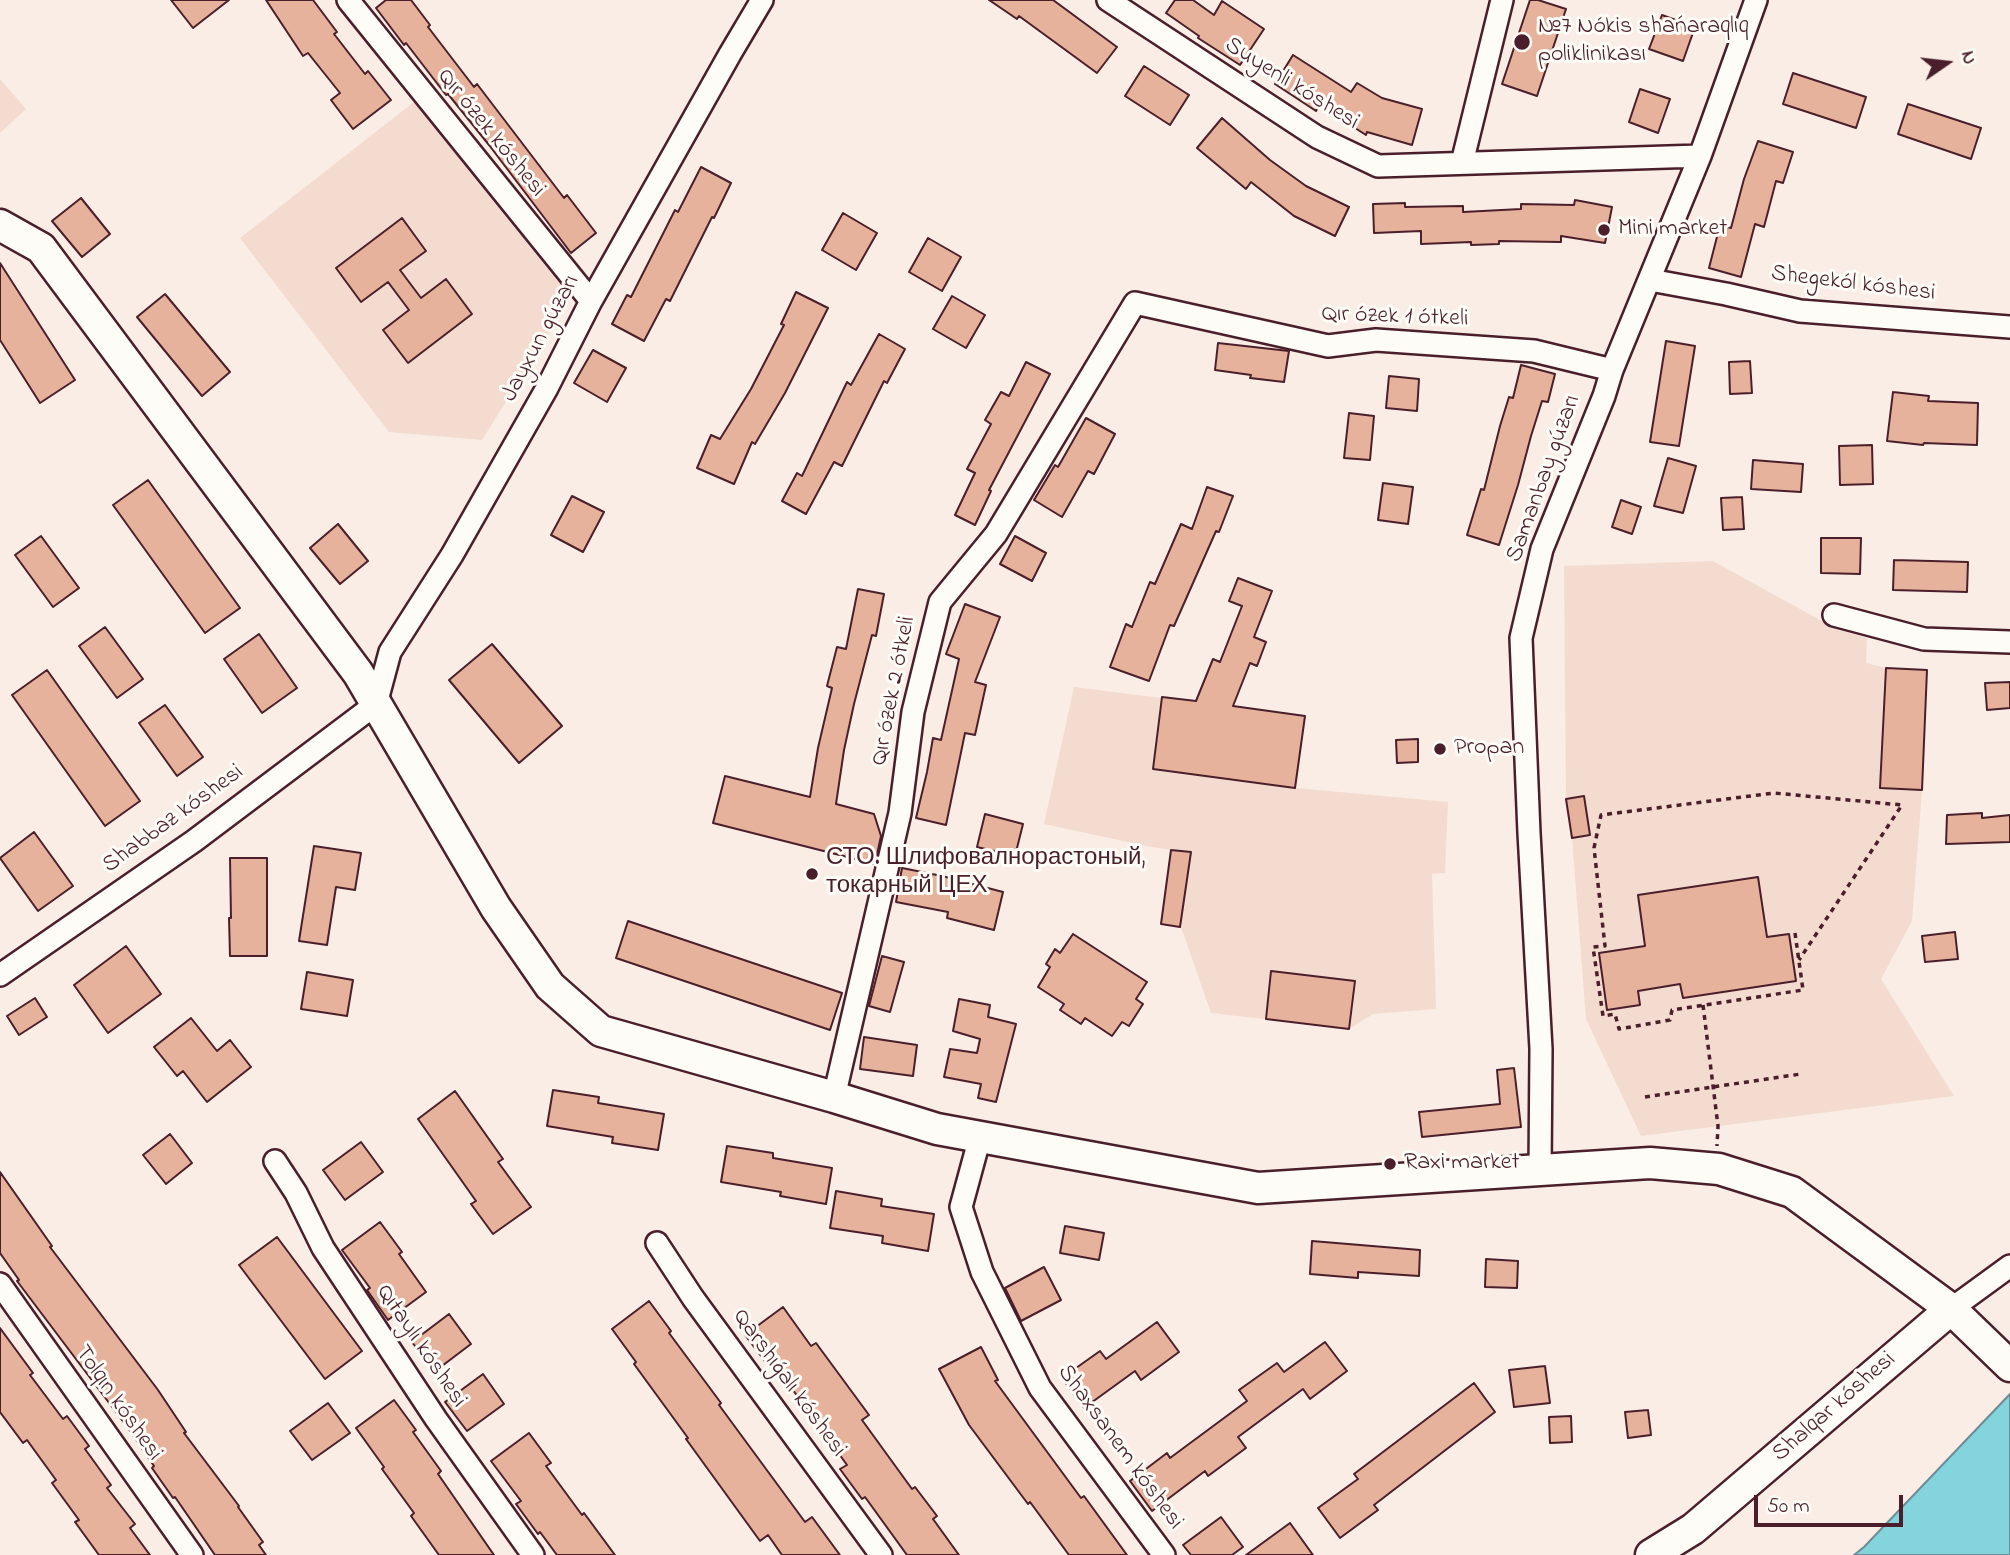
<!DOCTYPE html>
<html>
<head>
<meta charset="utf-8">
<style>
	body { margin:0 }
	#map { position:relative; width:2010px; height:1555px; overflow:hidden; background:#f9ede5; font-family:"Indie Flower",sans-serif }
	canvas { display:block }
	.north { position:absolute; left:1912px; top:28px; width:70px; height:70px; -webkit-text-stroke:5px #fdfcf7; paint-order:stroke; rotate:76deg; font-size:19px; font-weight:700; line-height:28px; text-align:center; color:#4a1f2b }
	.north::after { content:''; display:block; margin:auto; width:24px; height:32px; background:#4a1f2b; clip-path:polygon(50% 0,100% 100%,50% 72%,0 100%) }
	.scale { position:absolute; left:1754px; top:1495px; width:149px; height:32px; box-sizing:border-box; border:4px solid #4a1f2b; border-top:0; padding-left:9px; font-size:21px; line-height:24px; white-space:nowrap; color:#4a1f2b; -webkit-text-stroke:5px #fdfcf7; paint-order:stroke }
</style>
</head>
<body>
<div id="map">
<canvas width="2010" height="1555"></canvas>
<div class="north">N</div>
<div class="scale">50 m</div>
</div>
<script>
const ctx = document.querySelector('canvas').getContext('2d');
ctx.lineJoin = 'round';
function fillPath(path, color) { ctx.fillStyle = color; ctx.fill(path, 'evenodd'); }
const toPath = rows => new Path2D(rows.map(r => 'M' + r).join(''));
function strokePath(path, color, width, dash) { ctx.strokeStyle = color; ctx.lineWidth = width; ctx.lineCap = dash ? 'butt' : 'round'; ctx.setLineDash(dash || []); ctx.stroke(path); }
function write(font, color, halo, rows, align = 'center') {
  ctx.font = font + ' "Indie Flower",sans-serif'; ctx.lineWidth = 6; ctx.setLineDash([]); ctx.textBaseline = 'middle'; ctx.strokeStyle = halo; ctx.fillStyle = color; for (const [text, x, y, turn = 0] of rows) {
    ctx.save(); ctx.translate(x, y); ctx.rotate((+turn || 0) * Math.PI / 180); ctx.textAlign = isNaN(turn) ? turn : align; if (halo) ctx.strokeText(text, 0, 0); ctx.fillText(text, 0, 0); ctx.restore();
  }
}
const built = toPath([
	[0,79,26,109,0,133],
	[414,102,571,298,482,440,389,432,240,238],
	[1713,561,1838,630,1867,638,1866,663,1886,668,1927,670,1922,790,1912,921,1881,979,1954,1096,1641,1136,1586,1019,1572,838,1566,799,1564,566],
	[1074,687,1305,716,1296,788,1448,802,1445,873,1432,874,1436,1009,1373,1014,1349,1029,1211,1013,1181,927,1190,853,1146,846,1044,824]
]);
const water = toPath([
	[2010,1394,2010,1555,1854,1555,1864,1547,2010,1394]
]);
const building = toPath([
	[171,0,229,0,193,28,171,0],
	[266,0,313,0,337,32,334,34,365,74,368,71,391,100,353,129,331,100,340,93,308,53,303,56,266,0],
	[386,0,411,0,430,25,428,27,474,87,477,84,564,198,567,195,596,233,571,253,489,145,448,94,446,95,406,43,404,45,376,8,386,0],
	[989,0,1053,0,1117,47,1097,73,1019,16,1017,19,989,0],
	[1175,0,1193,0,1214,15,1222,1,1264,29,1240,65,1198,38,1199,36,1166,13,1175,0],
	[1530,0,1538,0,1566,9,1537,96,1502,84,1530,0],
	[1662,15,1695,27,1683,61,1649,49,1662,15],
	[1293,55,1351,92,1357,83,1382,98,1422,109,1412,145,1367,132,1366,135,1319,105,1316,111,1275,84,1293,55],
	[1144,66,1189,95,1170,125,1125,96,1144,66],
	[1793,73,1866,97,1856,128,1783,104,1793,73],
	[1640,89,1670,99,1658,133,1629,122,1640,89],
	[1908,104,1981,128,1971,159,1898,134,1908,104],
	[1222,118,1270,160,1306,186,1349,207,1335,236,1294,216,1251,182,1246,189,1197,148,1222,118],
	[1758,141,1793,152,1783,183,1776,181,1764,227,1755,224,1741,277,1709,268,1720,225,1731,228,1744,179,1758,141],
	[701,167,731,183,714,218,712,217,670,301,666,299,644,341,612,324,627,295,631,297,675,210,678,212,701,167],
	[81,198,110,234,82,257,52,221,81,198],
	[1575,200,1612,207,1605,243,1561,236,1561,242,1499,241,1499,244,1471,245,1471,242,1421,244,1421,231,1374,233,1373,204,1405,203,1405,207,1463,206,1463,212,1521,209,1521,204,1574,205,1575,200],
	[843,213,877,233,856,270,822,250,843,213],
	[402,218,426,251,400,270,421,298,446,279,472,314,408,363,383,330,409,310,388,282,361,302,336,268,402,218],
	[928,238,961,257,942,291,909,272,928,238],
	[0,263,75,380,40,403,0,340,0,263],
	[796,292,828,308,785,393,755,444,752,442,734,484,697,468,711,435,720,439,751,389,784,325,781,324,796,292],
	[165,294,230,372,202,396,137,317,165,294],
	[952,296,985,315,966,348,933,329,952,296],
	[879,334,905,349,887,383,884,381,842,466,834,462,806,514,782,501,797,473,802,476,847,382,851,385,879,334],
	[1666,341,1695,346,1679,446,1650,442,1666,341],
	[1218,343,1289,351,1284,382,1250,378,1251,375,1215,370,1218,343],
	[593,350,626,368,607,402,574,383,593,350],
	[1750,361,1752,393,1730,394,1729,362,1750,361],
	[1026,362,1050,374,989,490,991,491,975,525,955,515,975,473,967,469,991,424,985,420,1001,392,1009,396,1026,362],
	[1521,365,1555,374,1548,402,1542,401,1531,436,1518,485,1499,545,1467,535,1481,489,1484,490,1500,426,1509,397,1513,398,1521,365],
	[1389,376,1419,379,1417,411,1386,408,1389,376],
	[1893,392,1929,396,1928,401,1978,403,1977,445,1924,443,1923,445,1887,441,1893,392],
	[1349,413,1374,416,1370,460,1344,458,1349,413],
	[1086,418,1115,434,1094,474,1088,471,1062,517,1034,500,1055,465,1058,467,1086,418],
	[1872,445,1873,484,1840,485,1839,446,1872,445],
	[1668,458,1696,466,1683,513,1654,506,1668,458],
	[1753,460,1803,464,1801,492,1751,489,1753,460],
	[148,480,240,608,205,633,113,505,148,480],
	[1383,483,1413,487,1408,524,1378,520,1383,483],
	[1207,487,1233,496,1219,532,1216,531,1174,626,1170,625,1149,681,1110,667,1126,624,1132,627,1150,582,1155,584,1181,524,1192,529,1207,487],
	[572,496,604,512,583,552,551,535,572,496],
	[1742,497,1744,529,1723,530,1721,498,1742,497],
	[1621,500,1641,507,1632,534,1612,527,1621,500],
	[338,524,368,561,340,584,310,548,338,524],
	[41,536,79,588,53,607,15,555,41,536],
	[1015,536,1046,553,1032,581,1000,564,1015,536],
	[1821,538,1861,538,1860,574,1821,573,1821,538],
	[1894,560,1968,562,1967,592,1893,590,1894,560],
	[1238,578,1272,591,1254,637,1266,642,1257,666,1250,663,1233,706,1305,716,1295,788,1153,769,1162,697,1196,701,1213,659,1220,662,1242,606,1229,601,1238,578],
	[858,589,884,594,876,636,872,635,854,704,844,750,836,804,874,814,881,836,875,864,713,823,725,776,810,797,818,748,832,688,827,686,837,647,846,649,858,589],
	[965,604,1000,617,975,682,986,685,975,735,965,733,946,825,916,818,927,772,933,738,941,740,959,659,946,654,965,604],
	[105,627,143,679,117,698,79,646,105,627],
	[259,634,297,688,262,713,224,659,259,634],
	[492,644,562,726,519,763,449,680,492,644],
	[1886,668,1927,670,1922,790,1880,788,1886,668],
	[47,670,140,801,105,826,12,695,47,670],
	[2010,682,2010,708,1987,710,1985,683,2010,682],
	[165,705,203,757,177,776,139,723,165,705],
	[1418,739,1418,762,1397,763,1396,740,1418,739],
	[1584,796,1590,835,1572,838,1566,799,1584,796],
	[1982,813,1982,818,2010,815,2010,842,1946,844,1947,815,1982,813],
	[985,814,1023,824,1015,856,977,847,985,814],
	[34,832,73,886,38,911,0,858,34,832],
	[314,846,361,853,355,890,336,887,327,945,299,941,314,846],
	[1171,850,1191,852,1180,927,1161,924,1171,850],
	[230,858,267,858,267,956,230,956,229,918,231,918,230,858],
	[902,868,942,876,1003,892,994,930,947,918,948,912,896,902,902,868],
	[1758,877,1767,937,1789,934,1796,981,1683,998,1680,984,1638,991,1640,1005,1607,1010,1599,953,1645,946,1638,895,1758,877],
	[628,921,842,993,830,1030,616,958,628,921],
	[1955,932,1958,959,1925,962,1922,936,1955,932],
	[1073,934,1147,982,1136,999,1143,1004,1129,1026,1122,1022,1112,1036,1085,1018,1081,1024,1060,1010,1064,1004,1038,987,1050,967,1046,964,1055,949,1060,953,1073,934],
	[126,946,161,994,108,1033,74,985,126,946],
	[882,956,904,962,890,1012,869,1006,882,956],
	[1271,971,1355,981,1349,1029,1266,1019,1271,971],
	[307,972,353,980,347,1016,301,1009,307,972],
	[35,998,47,1017,19,1035,7,1016,35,998],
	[959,999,990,1005,988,1017,1016,1024,996,1102,978,1098,981,1084,944,1077,950,1049,977,1053,980,1039,953,1031,959,999],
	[191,1018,217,1051,230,1040,251,1067,207,1102,183,1071,177,1076,154,1047,191,1018],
	[864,1037,917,1045,913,1076,860,1069,864,1037],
	[1514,1068,1521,1127,1422,1137,1419,1112,1500,1104,1497,1070,1514,1068],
	[553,1090,599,1097,598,1103,664,1114,658,1150,612,1143,613,1137,547,1126,553,1090],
	[455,1091,503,1159,498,1162,531,1207,493,1234,471,1204,476,1201,418,1119,455,1091],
	[170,1134,192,1163,166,1184,143,1155,170,1134],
	[361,1142,383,1172,345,1200,323,1170,361,1142],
	[727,1146,773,1153,773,1158,832,1168,826,1204,780,1196,781,1192,721,1182,727,1146],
	[0,1172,52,1246,50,1247,158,1390,186,1432,184,1433,239,1506,238,1507,263,1542,259,1545,266,1555,215,1555,175,1497,173,1498,152,1468,154,1466,128,1428,17,1281,19,1280,0,1253,0,1172],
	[836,1191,882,1199,881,1206,934,1214,928,1251,882,1243,883,1236,830,1228,836,1191],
	[380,1222,402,1252,399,1254,426,1292,388,1320,367,1290,370,1288,342,1250,380,1222],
	[1065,1226,1104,1233,1099,1260,1060,1253,1065,1226],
	[277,1237,362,1351,325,1379,239,1265,277,1237],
	[1312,1241,1420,1250,1419,1276,1358,1272,1358,1278,1310,1274,1312,1241],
	[1486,1259,1518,1261,1517,1288,1485,1287,1486,1259],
	[1044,1267,1061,1300,1021,1321,1005,1288,1044,1267],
	[649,1301,671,1331,669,1333,721,1403,719,1405,805,1522,812,1517,840,1555,782,1555,768,1535,760,1541,686,1439,688,1438,634,1364,636,1362,612,1329,649,1301],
	[783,1307,811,1346,816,1343,869,1415,862,1420,912,1489,915,1487,937,1516,933,1519,959,1555,907,1555,865,1497,862,1499,840,1469,847,1465,772,1361,767,1364,745,1335,783,1307],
	[449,1314,471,1344,434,1372,412,1342,449,1314],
	[1157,1322,1179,1352,1141,1380,1135,1371,1084,1408,1062,1378,1100,1351,1106,1359,1157,1322],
	[0,1328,33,1373,30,1375,63,1419,67,1416,89,1446,85,1449,111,1485,107,1488,135,1524,130,1528,150,1555,99,1555,75,1522,79,1520,52,1483,56,1480,27,1440,23,1443,0,1412,0,1328],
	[1325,1342,1347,1371,1310,1399,1303,1389,1238,1437,1246,1448,1208,1476,1205,1471,1152,1511,1130,1481,1167,1453,1170,1458,1247,1401,1239,1390,1277,1363,1284,1372,1325,1342],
	[981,1347,998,1380,995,1381,1081,1498,1084,1496,1127,1555,1069,1555,1030,1502,1028,1504,969,1425,939,1369,981,1347],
	[1545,1366,1550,1403,1514,1407,1509,1370,1545,1366],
	[483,1374,504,1404,467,1431,445,1402,483,1374],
	[1474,1383,1495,1412,1374,1505,1378,1510,1340,1538,1318,1508,1358,1479,1354,1474,1474,1383],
	[394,1400,416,1430,413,1432,441,1471,438,1474,494,1555,439,1555,411,1516,414,1513,382,1469,384,1467,356,1428,394,1400],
	[328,1403,350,1433,312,1460,290,1431,328,1403],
	[1648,1410,1651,1435,1628,1438,1625,1412,1648,1410],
	[1571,1416,1572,1442,1550,1443,1549,1417,1571,1416],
	[529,1433,551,1463,546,1466,582,1515,584,1513,615,1555,557,1555,540,1532,538,1534,516,1504,521,1501,491,1461,529,1433],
	[1221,1517,1243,1547,1232,1555,1191,1555,1183,1545,1221,1517],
	[1290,1523,1313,1555,1246,1555,1290,1523]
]);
const path = toPath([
	[1795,933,1803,990,1672,1010,1670,1020,1619,1029,1615,1014,1603,1016,1593,947,1605,946,1594,848,1601,815,1774,793,1902,805,1799,960],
	[1703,1005,1718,1126,1717,1146],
	[1645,1097,1801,1074]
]);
const street = toPath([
	[348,0,591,301],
	[1108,0,1317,137,1378,166,1700,156],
	[1462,163,1502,0],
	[1650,280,1726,294,1800,311,2010,327],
	[1834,615,1924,639,2010,642],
	[0,975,194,841,376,704,390,652,452,555,547,388,591,301,730,54,762,0],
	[834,1097,900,813,913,712,940,602,996,534,1135,303,1328,346,1376,340,1534,351,1612,370],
	[980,1137,961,1207,982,1272,1040,1388,1164,1555],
	[275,1161,296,1193,323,1248,436,1419,533,1555],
	[1540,1171,1541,1049,1529,833,1521,638,1542,549,1604,396,1612,370,1700,156,1756,0],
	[657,1243,693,1298,881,1555],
	[0,1284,192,1555],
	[1951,1309,2010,1266]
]);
const secondary = toPath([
	[0,225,41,248,358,673,496,908,550,986,601,1031,834,1097,937,1129,1258,1188,1650,1163,1719,1169,1792,1192,1951,1309,2010,1366],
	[1651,1555,1693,1529,1951,1309]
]);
const markers = [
	[1522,42,9,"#4a1f2b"],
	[1604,230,7,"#4a1f2b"],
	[1440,749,7,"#4a1f2b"],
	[812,874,7,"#4a1f2b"],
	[1390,1164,7,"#4a1f2b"]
];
const poiNames = [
	["№7 Nókis shańaraqlıq",1538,28],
	["poliklinikası",1538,56],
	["Mini market",1618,230],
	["Propan",1454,749],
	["СТО. Шлифовалнорастоный,",826,860],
	["токарный ЦЕХ",826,888],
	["Raxi market",1404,1164]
];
const streetNames = [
	["Suyenli kóshesi",1291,85,32],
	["Qır ózek kóshesi",490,134,51],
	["Shegekól kóshesi",1853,285,7],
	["Qır ózek 1 ótkeli",1395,318,2],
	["Jayxun gúzarı",542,339,-62],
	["Samanbay gúzarı",1545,479,-70],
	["Qır ózek 2 ótkeli",895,691,-79],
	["Shabbaz kóshesi",174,820,-36],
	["Qıtaylı kóshesi",420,1347,56],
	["Qarshıǵalı kóshesi",788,1384,54],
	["Tolqın kóshesi",117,1404,55],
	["Shalqar kóshesi",1835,1408,-41],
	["Shaxsanem kóshesi",1119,1448,54]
];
fillPath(built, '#f4dbcf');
fillPath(water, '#84d4de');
strokePath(water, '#6d8c96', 2);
fillPath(building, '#e7b29b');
strokePath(building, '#4a1f2b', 2);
strokePath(street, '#4a1f2b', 26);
strokePath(secondary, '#4a1f2b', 35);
strokePath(path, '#4a1f2b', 3.5, [5, 5]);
strokePath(street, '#fdfcf7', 21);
strokePath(secondary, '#fdfcf7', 30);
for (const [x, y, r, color] of markers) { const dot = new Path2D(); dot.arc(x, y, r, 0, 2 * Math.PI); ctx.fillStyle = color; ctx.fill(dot); strokePath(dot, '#fdfcf7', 2.5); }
write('24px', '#4a1f2b', '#fdfcf7', poiNames, 'left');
write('24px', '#4a1f2b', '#fdfcf7', streetNames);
</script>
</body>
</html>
